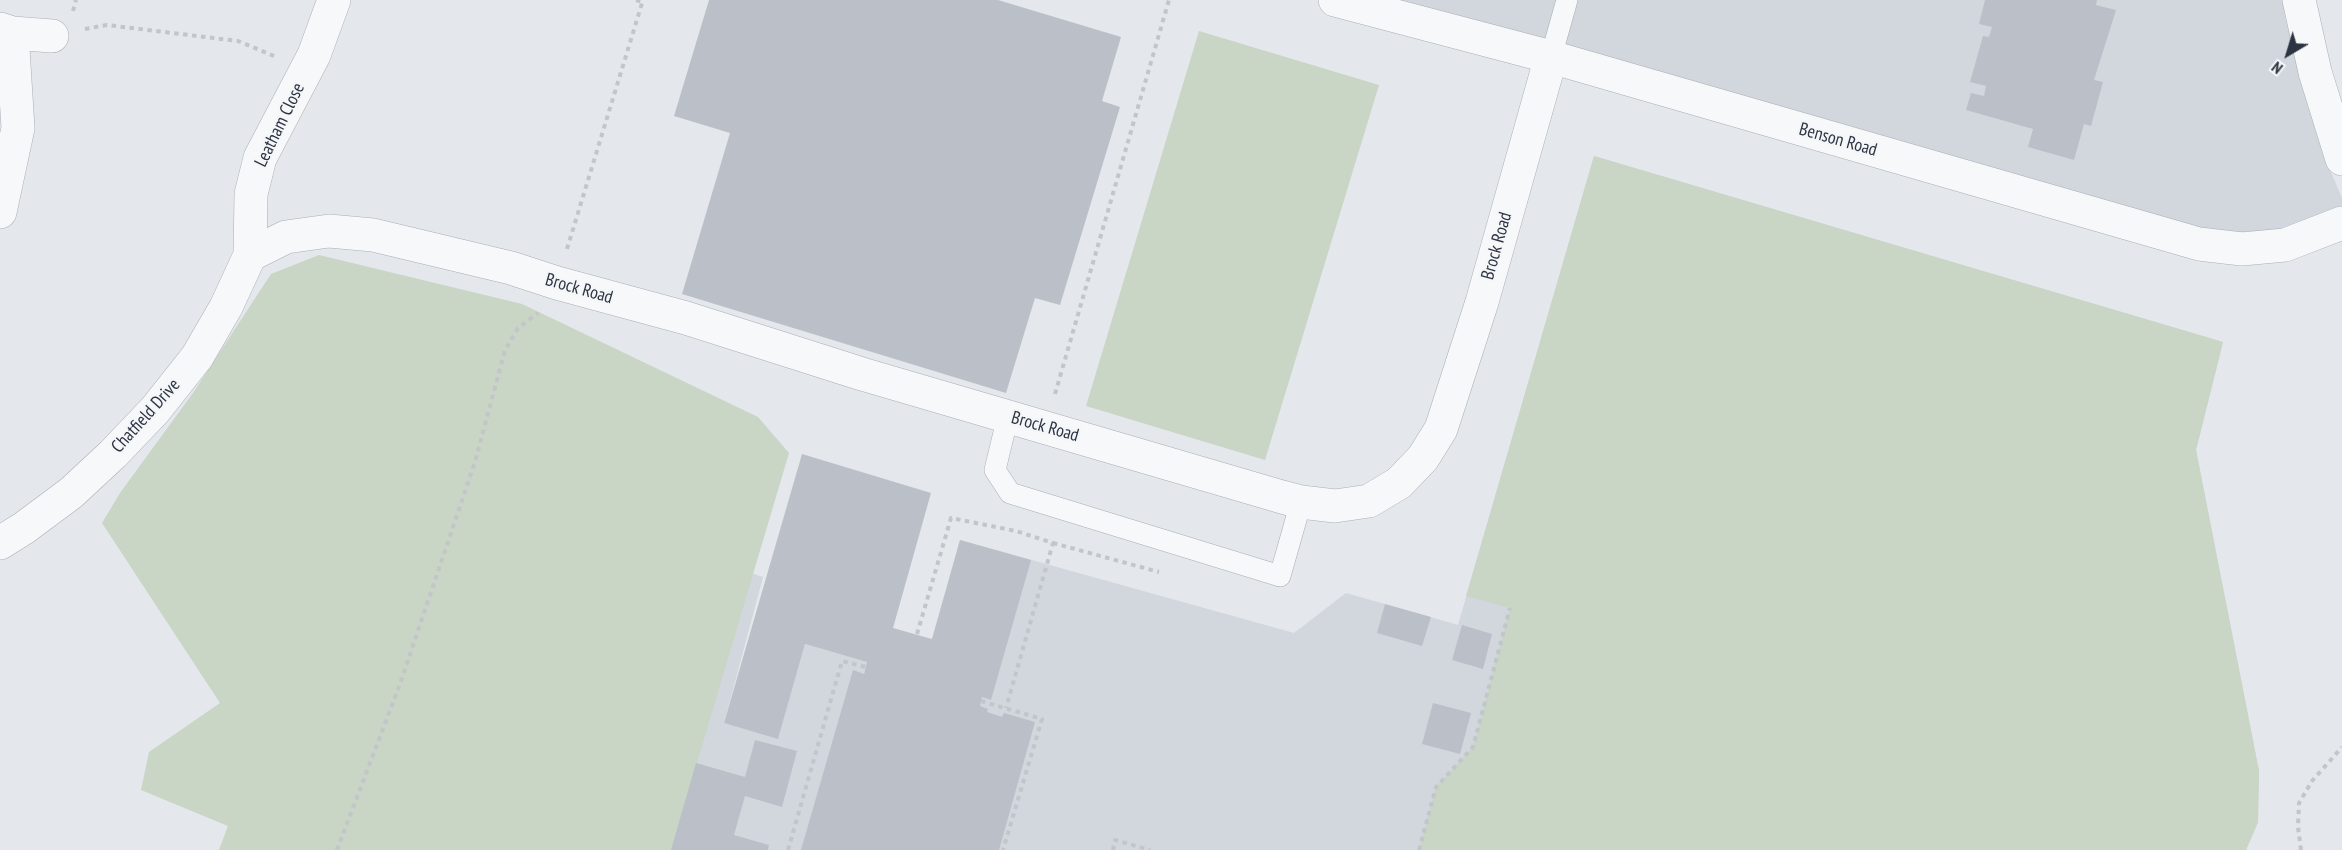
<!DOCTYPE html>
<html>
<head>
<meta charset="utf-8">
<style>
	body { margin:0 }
	#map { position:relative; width:2342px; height:850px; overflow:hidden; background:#e4e7eb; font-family:"PT Sans Narrow",sans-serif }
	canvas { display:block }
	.north { position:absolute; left:2258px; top:24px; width:60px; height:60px; -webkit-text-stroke:4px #f4f6f8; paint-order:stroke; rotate:218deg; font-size:16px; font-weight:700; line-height:24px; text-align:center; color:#2c3443 }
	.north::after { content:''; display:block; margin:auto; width:21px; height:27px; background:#2c3443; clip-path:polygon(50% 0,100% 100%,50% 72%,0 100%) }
</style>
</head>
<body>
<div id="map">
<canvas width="2342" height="850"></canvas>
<div class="north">N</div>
</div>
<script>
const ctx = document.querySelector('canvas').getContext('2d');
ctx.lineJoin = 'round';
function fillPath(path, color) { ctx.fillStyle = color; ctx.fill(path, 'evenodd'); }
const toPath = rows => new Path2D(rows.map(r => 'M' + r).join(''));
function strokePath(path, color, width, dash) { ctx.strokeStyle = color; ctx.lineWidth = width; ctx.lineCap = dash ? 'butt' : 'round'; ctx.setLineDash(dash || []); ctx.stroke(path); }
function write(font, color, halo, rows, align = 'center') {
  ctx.font = font + ' "PT Sans Narrow",sans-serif'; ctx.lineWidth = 4.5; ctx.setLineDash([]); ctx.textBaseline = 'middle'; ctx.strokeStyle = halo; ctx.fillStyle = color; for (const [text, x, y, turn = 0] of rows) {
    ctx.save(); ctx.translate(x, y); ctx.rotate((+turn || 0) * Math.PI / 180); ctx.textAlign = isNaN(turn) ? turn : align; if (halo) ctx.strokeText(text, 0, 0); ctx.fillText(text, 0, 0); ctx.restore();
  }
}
const built = toPath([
	[1374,0,2284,0,2285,18,2325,158,2342,198,2342,217,2240,241],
	[1594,156,2223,342,2196,450,2259,771,2258,822,2246,850,645,850,711,560,763,577,724,723,778,738,805,644,867,662,864,674,918,689,960,540,1294,633,1346,593,1458,625]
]);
const green = toPath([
	[1199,31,1379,85,1265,460,1086,406],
	[1594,156,2223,342,2196,450,2259,771,2258,822,2246,850,1419,850,1436,787,1473,747,1510,608,1466,596],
	[319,255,522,304,758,417,789,453,671,850,219,850,228,826,141,790,149,752,220,703,102,523,120,493,193,393,271,274]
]);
const building = toPath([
	[709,0,998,0,1121,37,1102,101,1120,107,1060,305,1035,298,1006,393,682,294,730,133,674,116],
	[1985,0,2097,0,2096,5,2116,10,2094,80,2103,82,2091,126,2084,124,2074,160,2028,147,2033,129,1966,110,1971,93,1984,96,1986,86,1970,82,1983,36,1989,37,1992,27,1979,24],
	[802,454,931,493,893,628,932,639,960,540,1031,560,991,700,982,697,980,706,988,709,987,712,1002,717,1004,713,1035,722,999,850,801,850,853,670,864,674,867,662,805,644,778,739,724,723],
	[1385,604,1431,617,1422,646,1377,633],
	[1462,625,1492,634,1483,669,1452,660],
	[1433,703,1471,713,1460,754,1422,744],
	[755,740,797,751,782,807,745,796,734,835,769,845,768,850,671,850,696,763,745,777]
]);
const path = toPath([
	[636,0,643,2],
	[73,11,76,0],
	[85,29,107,25,238,41,274,56],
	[567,249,643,0],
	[1055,394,1169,0],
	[1053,543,1159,572],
	[917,634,951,518,1016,531,1053,543,1006,708],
	[981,701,1042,719,1003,850],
	[337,850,400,684,475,462,505,350,518,328,538,313],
	[788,850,842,661,866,667],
	[1113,850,1115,840,1150,850],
	[1419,850,1436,787,1473,747,1510,608],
	[2301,850,2298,827,2299,803,2312,781,2342,747]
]);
const service = toPath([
	[1551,57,1567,0],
	[1008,416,995,470,1010,493,1280,576,1301,502]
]);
const minor = toPath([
	[1335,0,1551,57,2199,244,2242,249,2285,245,2342,223],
	[0,29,12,33,52,36],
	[0,212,18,128,12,33],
	[250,255,286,237,329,231,373,235,511,268,557,283,686,318,862,374,1282,497,1301,502,1335,506,1369,501,1399,483,1423,458,1441,429,1482,302,1551,57],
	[0,543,24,528,71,493,113,454,155,410,197,357,226,307,250,255,251,194,260,158,314,55,334,0]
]);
const tertiary = toPath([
	[2299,0,2315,72,2342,159]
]);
const streetNames = [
	["Leatham Close",280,125,-64],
	["Benson Road",1838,140,16],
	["Brock Road",1497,246,-74],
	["Brock Road",579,289,16],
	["Chatfield Drive",146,416,-48],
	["Brock Road",1045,427,16]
];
fillPath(built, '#d2d6dd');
fillPath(green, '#c9d5c5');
fillPath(building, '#bbc0c8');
strokePath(service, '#a9aeb5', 22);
strokePath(minor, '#a9aeb5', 34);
strokePath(tertiary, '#a9aeb5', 34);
strokePath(path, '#c2c5ca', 4, [4.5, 4.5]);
strokePath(service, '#f7f8fa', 21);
strokePath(minor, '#f7f8fa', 33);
strokePath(tertiary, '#f7f8fa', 33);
write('18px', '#2c3443', '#f4f6f8', streetNames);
</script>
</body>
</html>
